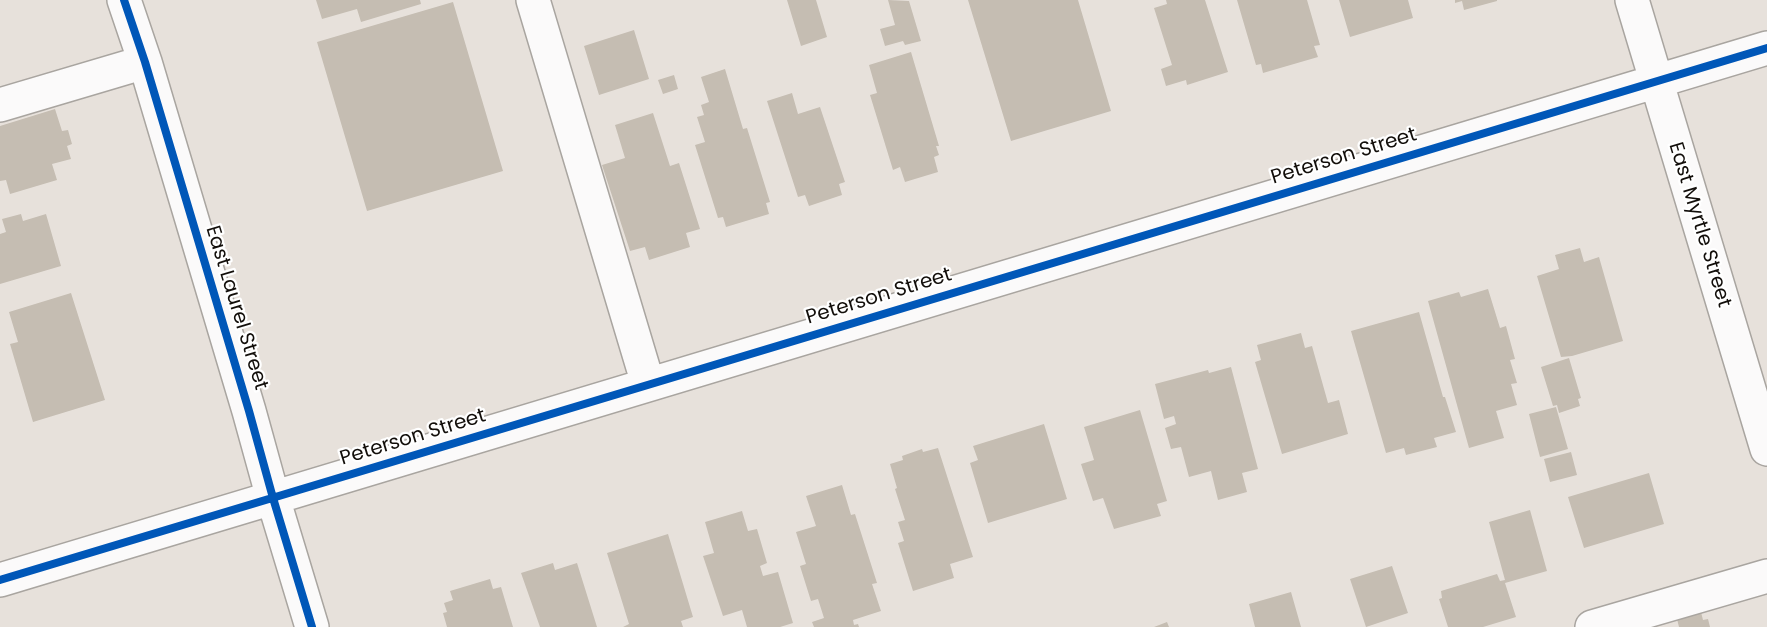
<!DOCTYPE html>
<html>
<head>
<meta charset="utf-8">
<style>
	body { margin:0 }
	canvas { display:block; background:#e7e1db }
</style>
</head>
<body>
<canvas width="1767" height="627"></canvas>
<script>
const ctx = document.querySelector('canvas').getContext('2d');
ctx.lineJoin = 'round';
function fillPath(path, color) { ctx.fillStyle = color; ctx.fill(path, 'evenodd'); }
const toPath = rows => new Path2D(rows.map(r => 'M' + r).join(''));
function strokePath(path, color, width, dash) { ctx.strokeStyle = color; ctx.lineWidth = width; ctx.lineCap = dash ? 'butt' : 'round'; ctx.setLineDash(dash || []); ctx.stroke(path); }
function write(font, color, halo, rows, align = 'center') {
  ctx.font = font + ' Poppins,sans-serif'; ctx.lineWidth = 4.5; ctx.setLineDash([]); ctx.textBaseline = 'middle'; ctx.strokeStyle = halo; ctx.fillStyle = color; for (const [text, x, y, turn = 0] of rows) {
    ctx.save(); ctx.translate(x, y); ctx.rotate((+turn || 0) * Math.PI / 180); ctx.textAlign = isNaN(turn) ? turn : align; if (halo) ctx.strokeText(text, 0, 0); ctx.fillText(text, 0, 0); ctx.restore();
  }
}
const building = toPath([
	[316,0,420,0,421,4,361,22,357,9,322,19],
	[787,0,816,0,827,37,801,46],
	[888,0,909,1,921,41,905,45,903,41,885,46,880,29,895,25],
	[968,0,1078,0,1111,111,1011,141],
	[1166,0,1205,0,1228,72,1187,85,1186,80,1166,86,1161,69,1172,65,1154,8,1167,4],
	[1237,0,1307,0,1320,45,1314,46,1318,57,1263,73,1261,64,1256,65],
	[1339,0,1408,0,1413,18,1350,37],
	[1455,0,1497,0,1497,1,1464,10,1462,1,1455,3],
	[453,2,503,171,367,211,317,42],
	[634,30,649,79,599,95,584,46],
	[911,52,939,146,936,146,939,155,934,157,938,172,905,182,900,167,893,170,870,95,877,93,869,65],
	[725,69,743,129,747,128,770,202,766,203,769,214,726,227,723,217,718,218,695,145,705,142,697,117,704,115,701,105,709,102,701,77],
	[674,75,678,89,663,94,658,80],
	[792,93,798,114,820,107,845,182,839,184,842,195,809,206,805,195,798,197,767,101],
	[55,109,62,131,68,130,72,144,67,146,71,159,52,164,57,180,10,194,6,180,0,181,0,126],
	[653,113,670,166,679,163,700,229,686,233,690,247,649,260,645,247,630,251,602,165,625,158,615,125],
	[21,214,23,221,46,214,61,266,0,284,0,234,6,232,2,219],
	[1580,248,1584,262,1599,257,1623,341,1572,356,1561,357,1537,276,1559,269,1555,255],
	[1488,289,1500,328,1506,326,1515,359,1510,360,1517,383,1511,384,1517,405,1496,411,1504,438,1469,448,1428,301,1459,292,1461,297],
	[71,293,105,400,33,422,10,344,18,342,9,312],
	[1419,312,1443,397,1445,397,1456,432,1434,438,1437,447,1406,455,1404,448,1386,453,1351,331],
	[1301,333,1305,348,1312,346,1328,403,1339,400,1348,434,1282,454,1255,362,1261,360,1257,345],
	[1569,358,1581,398,1578,399,1580,406,1559,413,1557,405,1553,406,1541,367],
	[1231,367,1258,469,1242,473,1247,492,1218,500,1211,471,1189,477,1181,447,1171,449,1165,428,1176,424,1174,416,1164,419,1155,384,1208,370,1209,373],
	[1556,407,1568,449,1540,457,1529,414],
	[1140,410,1167,501,1157,504,1161,516,1114,529,1103,498,1093,501,1081,464,1094,460,1084,427],
	[1044,424,1067,499,988,523,970,463,978,460,973,446],
	[938,448,973,557,950,564,954,578,913,591,898,543,904,541,898,522,905,520,895,489,897,488,890,464,903,460,902,456,922,449,923,452],
	[1571,452,1577,475,1550,482,1544,459],
	[1649,473,1664,524,1584,548,1568,497],
	[842,485,851,515,855,514,877,583,872,584,881,611,853,620,854,625,858,624,859,627,814,627,812,622,824,618,818,599,811,601,800,566,806,564,796,532,816,526,806,496],
	[1530,510,1547,571,1505,583,1516,617,1483,627,1448,627,1439,599,1442,598,1441,591,1497,574,1500,581,1505,580,1489,522],
	[742,511,748,531,757,529,767,563,760,566,763,576,778,572,793,623,780,627,747,627,742,610,723,616,703,556,714,553,705,522],
	[668,534,693,617,681,621,683,627,623,627,629,624,607,553],
	[553,563,555,570,577,563,597,627,540,627,521,573],
	[1392,566,1408,613,1366,627,1350,579],
	[490,579,493,589,501,587,513,627,447,627,443,613,447,612,444,603,453,600,450,591],
	[1291,592,1301,627,1255,627,1249,604],
	[1700,608,1703,620,1708,619,1710,627,1679,627,1676,615],
	[1167,622,1169,627,1154,627]
]);
const minor = toPath([
	[124,0,145,62,249,411,273,498,312,627],
	[533,0,648,384],
	[1632,0,1767,449],
	[0,105,145,62],
	[0,580,1767,48],
	[1592,627,1767,576]
]);
const cycleway = toPath([
	[124,0,145,62,249,411,273,498,312,627],
	[0,580,1767,48]
]);
const streetNames = [
	["Peterson Street",1344,157,-17],
	["East Myrtle Street",1699,225,73],
	["Peterson Street",879,297,-17],
	["East Laurel Street",236,308,73],
	["Peterson Street",413,438,-17]
];
fillPath(building, '#c5bdb2');
strokePath(minor, '#a9a5a0', 36);
strokePath(minor, '#fbfafa', 33);
strokePath(cycleway, '#0057b8', 8);
write('20px', '#120e0a', '#fff', streetNames);
</script>
</body>
</html>
